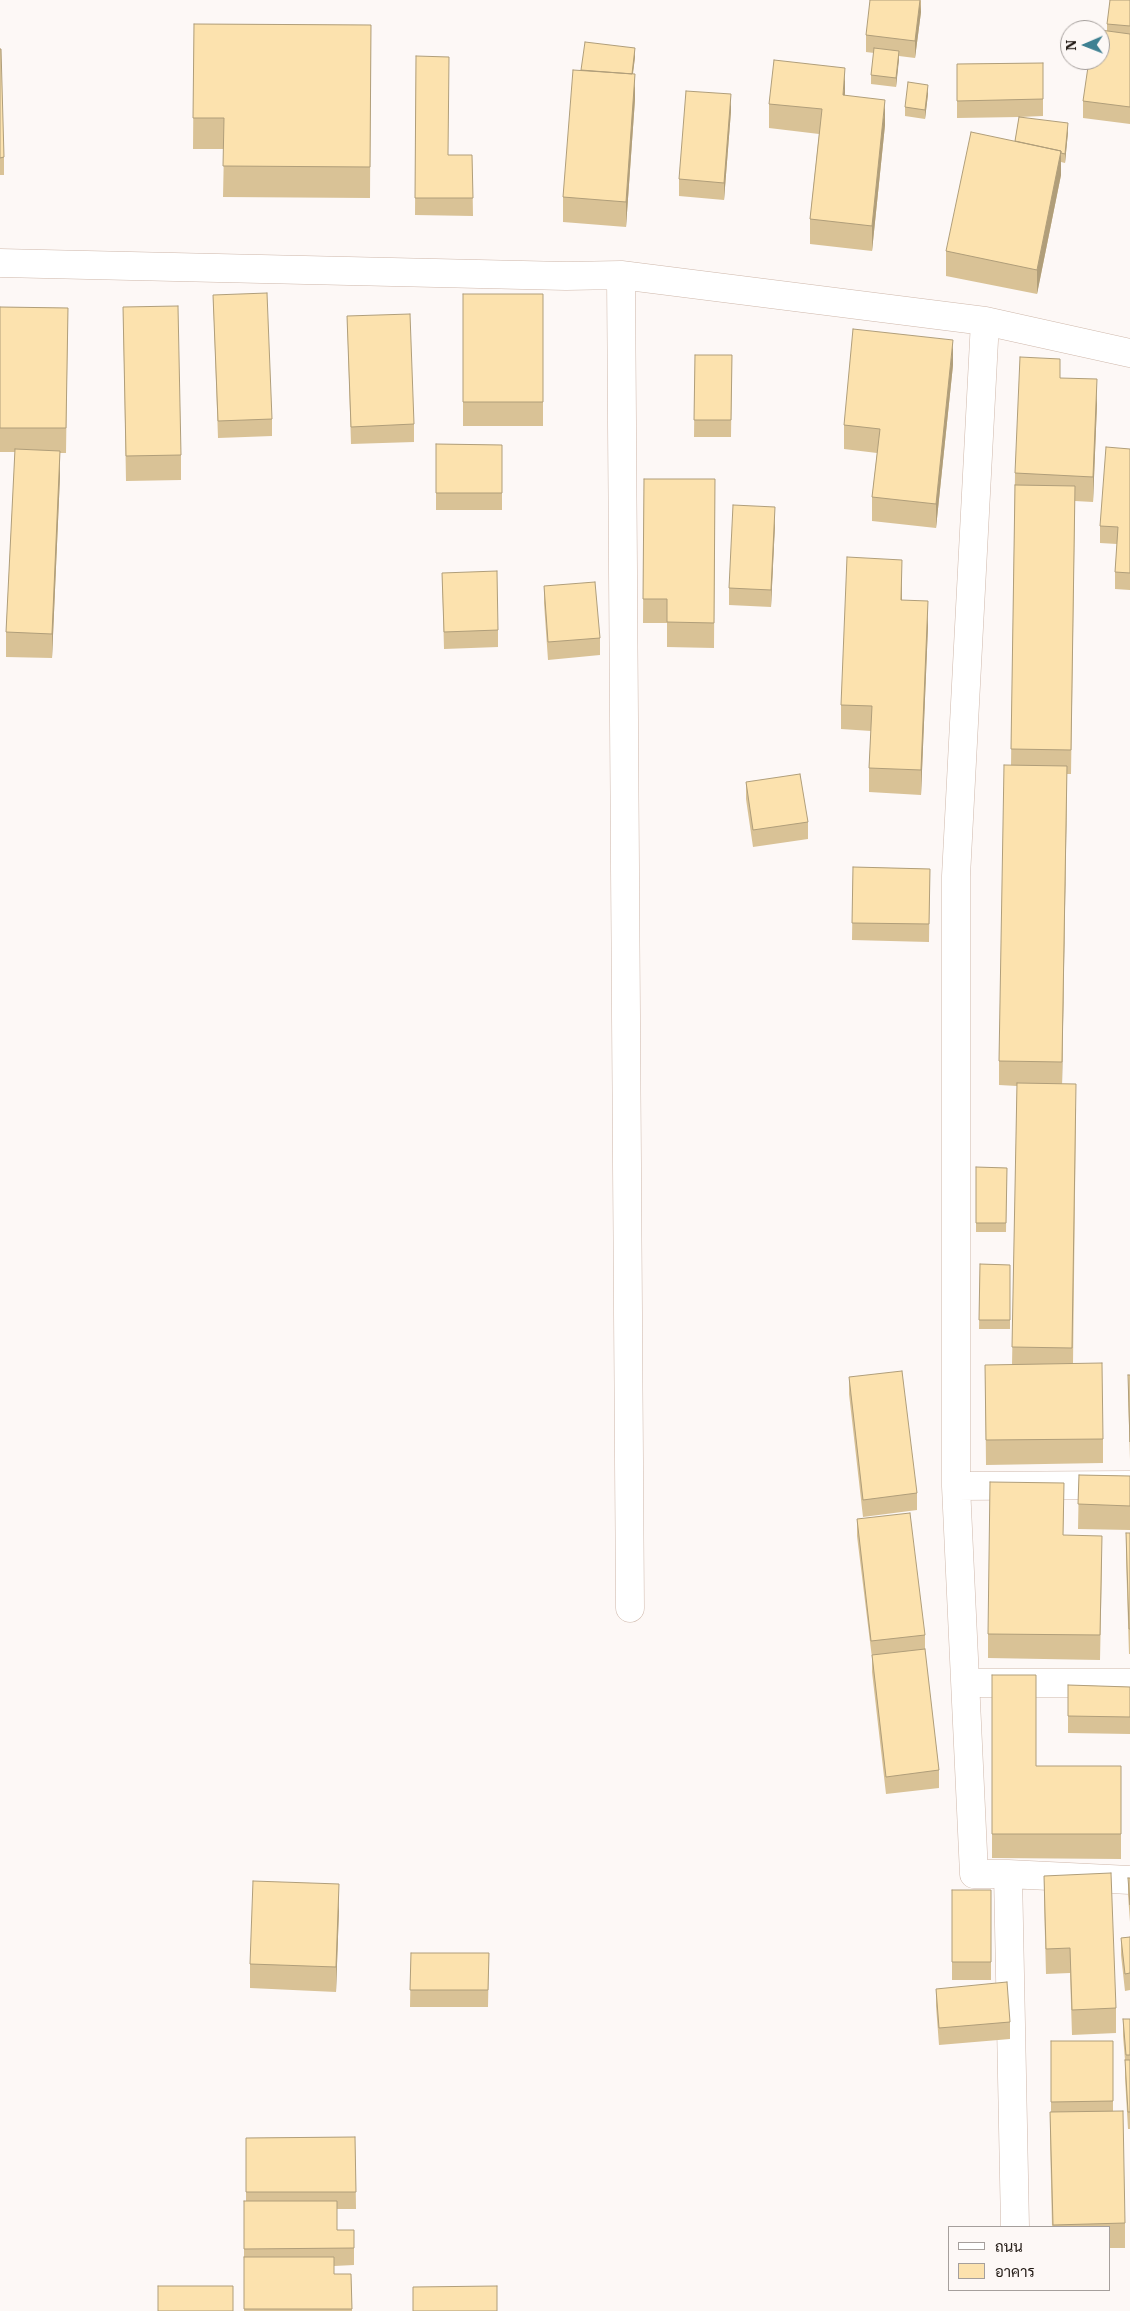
<!DOCTYPE html>
<html>
<head>
<meta charset="utf-8">
<style>
	body { margin:0 }
	#map { position:relative; width:1130px; height:2311px; overflow:hidden; background:#fdf8f6; font-family:"IBM Plex Serif",Sarabun,serif }
	canvas { display:block }
	.legend { position:absolute; left:948px; top:2226px; width:162px; height:65px; box-sizing:border-box; background:#fdf8f6; border:1px solid #a59f9c; margin:0; padding:6px 9px; list-style:none; font-size:15px; color:#211914 }
	.legend li { display:flex; align-items:center; gap:10px; height:25px }
	.legend b { width:25px; border:1px solid #a59f9c }
	.north { position:absolute; left:1060px; top:20px; width:50px; height:50px; box-sizing:border-box; background:#fdf8f6; border:1px solid #a59f9c; border-radius:50%; rotate:269deg; font-size:14px; font-weight:700; line-height:20px; text-align:center; color:#211914 }
	.north::after { content:''; display:block; margin:auto; width:18px; height:22px; background:#3f8192; clip-path:polygon(50% 0,100% 100%,50% 72%,0 100%) }
</style>
</head>
<body>
<div id="map">
<canvas width="1130" height="2311"></canvas>
<ul class="legend">
<li><b style="height:6px;background:#fff"></b>ถนน</li>
<li><b style="height:14px;background:#fce2ae"></b>อาคาร</li>
</ul>
<div class="north">N</div>
</div>
<script>
const ctx = document.querySelector('canvas').getContext('2d');
ctx.lineJoin = 'round';
const toPath = rows => new Path2D(rows.map(r => 'M' + r).join(''));
function strokePath(path, color, width, dash) { ctx.strokeStyle = color; ctx.lineWidth = width; ctx.lineCap = dash ? 'butt' : 'round'; ctx.setLineDash(dash || []); ctx.stroke(path); }
function fillPath(path, color) { ctx.fillStyle = color; ctx.fill(path, 'evenodd'); }
const minor = toPath([
	[0,263,566,276,621,275,985,321,1130,353],
	[621,275,630,1608],
	[985,321,956,876,956,1486,974,1874,1008,1874,1130,1880],
	[956,1486,1130,1485],
	[966,1683,1130,1683],
	[1008,1874,1015,2227]
]);
const wall = toPath([
	[921,0,921,12,915,58,899,56,896,87,871,84,871,75,874,53,866,52,866,35],
	[1130,0,1130,124,1083,118,1083,101,1107,31,1107,24],
	[194,24,371,25,370,198,223,197,224,149,193,149],
	[0,49,4,157,4,175,0,175],
	[416,56,448,155,472,155,473,216,415,215],
	[635,57,633,74,635,99,626,227,563,222,563,197,581,70],
	[1043,63,1043,116,1020,117,1068,132,1065,163,1061,162,1061,175,1037,294,946,276,946,251,1015,141,1019,117,957,118,957,64],
	[845,92,845,96,885,125,872,251,810,244,810,219,819,134,769,128,769,104],
	[928,94,925,119,905,116,905,107],
	[731,111,724,200,679,196,679,179],
	[463,294,543,294,543,426,463,426],
	[213,295,272,419,272,436,218,438],
	[0,307,68,308,66,453,60,453,60,476,52,658,6,657,6,632,15,452,0,452],
	[123,307,181,455,181,480,126,481],
	[347,316,414,424,414,442,351,444],
	[695,355,732,355,731,437,694,437],
	[953,365,936,528,872,521,872,497,877,453,844,449,844,425],
	[1060,378,1097,404,1093,502,1075,501,1071,774,1067,774,1062,1084,1076,1109,1073,1364,1103,1439,1103,1463,986,1465,985,1365,1012,1365,1017,1086,999,1085,999,1061,1011,765,1015,473],
	[436,444,502,445,502,510,436,510],
	[1130,449,1130,590,1115,589,1115,572,1117,544,1100,543,1100,526],
	[644,479,715,479,714,648,667,647,667,623,643,623],
	[775,524,771,607,729,605,729,588],
	[442,573,498,630,498,647,444,649],
	[902,585,902,600,928,626,921,795,869,792,869,768,871,731,841,729,841,705],
	[544,586,600,638,600,655,548,660,544,603],
	[746,782,808,822,808,839,753,847,746,799],
	[853,867,930,869,929,942,852,940],
	[976,1167,1007,1168,1006,1232,976,1232],
	[980,1264,1010,1265,1010,1329,979,1329],
	[1128,1375,1130,1375,1130,1460,1128,1392],
	[849,1377,917,1493,917,1510,863,1517,849,1394],
	[1079,1475,1130,1476,1130,1530,1078,1529],
	[1064,1508,1063,1535,1102,1561,1100,1660,988,1658,988,1634],
	[857,1519,925,1635,925,1652,939,1770,939,1788,886,1794,872,1672,872,1658,857,1536],
	[1126,1533,1130,1533,1130,1654,1129,1654,1126,1558],
	[992,1675,1036,1766,1121,1766,1121,1859,992,1858],
	[1068,1685,1130,1687,1130,1734,1068,1733],
	[1044,1876,1116,2008,1116,2033,1072,2035,1070,1973,1046,1974,1044,1901],
	[1128,1878,1130,1878,1130,1922,1128,1895],
	[952,1890,991,1890,991,1980,952,1980],
	[339,1909,336,1992,250,1988,250,1964],
	[1130,1937,1130,1990,1125,1991,1121,1955,1121,1938],
	[411,1953,489,1953,488,2007,410,2007],
	[936,1989,1010,2022,1010,2039,939,2045,936,2006],
	[1123,2019,1130,2019,1130,2129,1128,2129,1125,2078,1125,2060,1123,2036],
	[1051,2041,1113,2041,1113,2111,1125,2223,1125,2248,1109,2248,1109,2227,1052,2227,1050,2137,1050,2112,1051,2112],
	[355,2137,356,2209,337,2209,337,2230,354,2230,354,2265,334,2266,334,2274,351,2274,352,2311,244,2311,244,2201,246,2201,246,2138]
]);
const shadedWall = toPath([
	[920,0,921,12,915,58,915,41],
	[635,48,635,57,631,87,631,78],
	[899,51,899,60,896,87,896,78],
	[845,68,845,92,843,120,843,95],
	[635,74,635,99,626,227,626,202],
	[928,85,928,94,925,119,925,110],
	[731,94,731,111,724,200,724,183],
	[885,100,885,125,872,251,872,226],
	[1068,123,1068,132,1065,163,1065,154],
	[1061,151,1061,175,1037,294,1037,270],
	[953,340,953,365,936,528,936,504],
	[1097,379,1097,404,1093,502,1093,477],
	[60,451,60,476,52,658,52,634],
	[775,507,775,524,771,607,771,590],
	[902,560,902,585,901,625,901,600],
	[928,601,928,626,921,795,921,770],
	[1067,766,1067,790,1062,1086,1062,1062],
	[339,1884,339,1909,336,1992,336,1967]
]);
const building = toPath([
	[870,0,920,0,915,41,866,35,870,0],
	[1110,0,1130,0,1130,26,1107,24,1110,0],
	[194,24,371,25,370,167,223,166,224,118,193,118,194,24],
	[1093,29,1130,34,1130,107,1083,101,1089,60,1100,60,1100,30,1093,30,1093,29],
	[585,42,635,48,632,74,581,70,585,42],
	[874,48,899,51,896,78,871,75,874,48],
	[0,49,1,49,4,157,0,158,0,49],
	[416,56,449,57,448,155,472,155,473,198,415,198,416,56],
	[774,60,845,68,843,95,885,100,872,226,810,219,822,109,769,104,774,60],
	[1043,63,1043,99,957,101,957,64,1043,63],
	[573,70,635,74,626,202,563,197,573,70],
	[908,82,928,85,925,110,905,107,908,82],
	[686,91,731,94,724,183,679,179,686,91],
	[1019,117,1068,123,1065,154,1061,153,1061,151,1015,141,1019,117],
	[971,132,1061,151,1037,270,946,251,971,132],
	[267,293,272,419,218,421,213,295,267,293],
	[463,294,543,294,543,402,463,402,463,294],
	[178,306,181,455,126,456,123,307,178,306],
	[0,307,68,308,66,428,0,428,0,307],
	[410,314,414,424,351,427,347,316,410,314],
	[853,329,953,340,936,504,872,497,880,429,844,425,853,329],
	[695,355,732,355,731,420,694,420,695,355],
	[1020,357,1060,359,1060,378,1097,379,1093,477,1015,473,1020,357],
	[436,444,502,445,502,493,436,493,436,444],
	[1106,447,1130,449,1130,573,1115,572,1118,527,1100,526,1106,447],
	[15,449,60,451,52,634,6,632,15,449],
	[644,479,715,479,714,623,667,622,667,599,643,599,644,479],
	[1015,485,1075,486,1071,750,1011,749,1015,485],
	[733,505,775,507,771,590,729,588,733,505],
	[847,557,902,560,901,600,928,601,921,770,869,768,872,706,841,705,847,557],
	[497,571,498,630,444,632,442,573,497,571],
	[595,582,600,638,548,642,544,586,595,582],
	[1004,765,1067,766,1062,1062,999,1061,1004,765],
	[800,774,808,822,753,830,746,782,800,774],
	[853,867,930,869,929,924,852,923,853,867],
	[1017,1083,1076,1084,1072,1348,1012,1347,1017,1083],
	[976,1167,1007,1168,1006,1223,976,1223,976,1167],
	[980,1264,1010,1265,1010,1320,979,1320,980,1264],
	[1102,1363,1103,1439,986,1440,985,1365,1102,1363],
	[902,1371,917,1493,863,1500,849,1377,902,1371],
	[1128,1375,1130,1375,1130,1442,1128,1375],
	[1079,1475,1130,1476,1130,1506,1078,1504,1079,1475],
	[990,1482,1064,1483,1063,1535,1102,1536,1100,1635,988,1634,990,1482],
	[910,1513,925,1635,871,1641,857,1519,910,1513],
	[1126,1533,1130,1533,1130,1629,1129,1629,1126,1533],
	[925,1649,939,1770,886,1777,872,1655,925,1649],
	[992,1675,1036,1675,1036,1766,1121,1766,1121,1834,992,1834,992,1675],
	[1068,1685,1130,1687,1130,1717,1068,1716,1068,1685],
	[1111,1873,1116,2008,1072,2010,1070,1948,1046,1949,1044,1876,1111,1873],
	[1128,1878,1130,1878,1130,1905,1128,1878],
	[253,1881,339,1884,336,1967,250,1964,253,1881],
	[952,1890,991,1890,991,1962,952,1962,952,1890],
	[1130,1937,1130,1973,1125,1974,1121,1938,1130,1937],
	[411,1953,489,1953,488,1990,410,1990,411,1953],
	[1007,1982,1010,2022,939,2028,936,1989,1007,1982],
	[1123,2019,1130,2019,1130,2055,1126,2055,1123,2019],
	[1051,2041,1113,2041,1113,2101,1051,2102,1051,2041],
	[1125,2060,1130,2060,1130,2112,1128,2112,1125,2060],
	[1123,2111,1125,2223,1053,2225,1050,2112,1123,2111],
	[355,2137,356,2192,246,2192,246,2138,355,2137],
	[244,2201,337,2201,337,2230,354,2230,354,2248,244,2249,244,2201],
	[244,2257,334,2257,334,2274,351,2274,352,2309,244,2309,244,2257],
	[158,2286,233,2286,233,2311,158,2311,158,2286],
	[497,2286,497,2311,413,2311,413,2287,497,2286]
]);
strokePath(minor, '#ceb7aa', 29);
strokePath(minor, '#fff', 28);
fillPath(wall, '#d9c296');
fillPath(shadedWall, '#b09e7a');
fillPath(building, '#fce2ae');
strokePath(building, '#b09e7a', 1);
</script>
</body>
</html>
